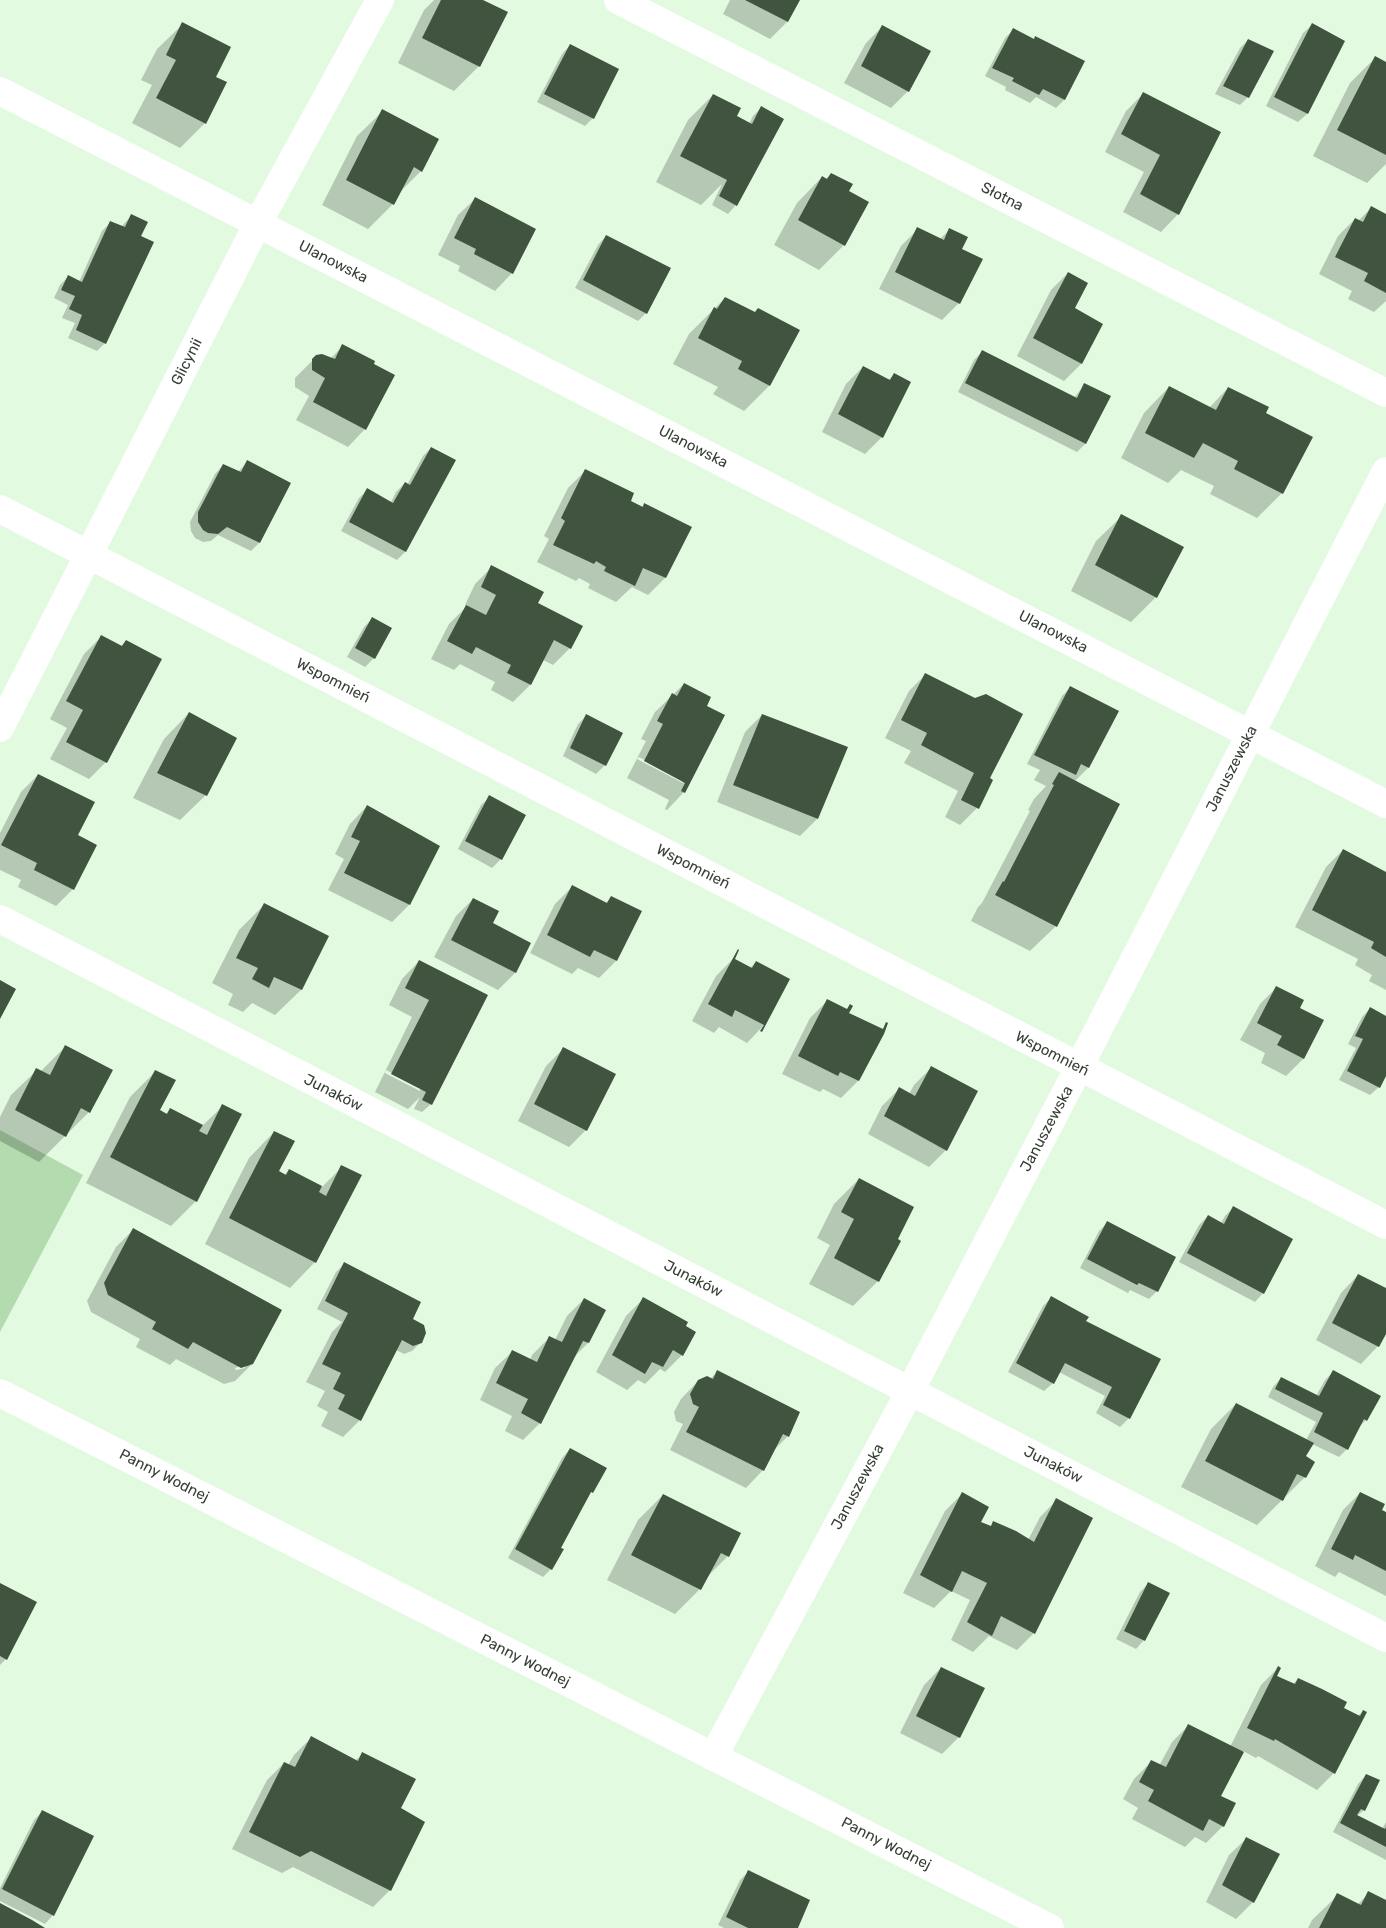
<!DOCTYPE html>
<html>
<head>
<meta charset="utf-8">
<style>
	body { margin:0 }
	canvas { display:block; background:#e2fae0 }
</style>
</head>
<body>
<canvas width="1386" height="1928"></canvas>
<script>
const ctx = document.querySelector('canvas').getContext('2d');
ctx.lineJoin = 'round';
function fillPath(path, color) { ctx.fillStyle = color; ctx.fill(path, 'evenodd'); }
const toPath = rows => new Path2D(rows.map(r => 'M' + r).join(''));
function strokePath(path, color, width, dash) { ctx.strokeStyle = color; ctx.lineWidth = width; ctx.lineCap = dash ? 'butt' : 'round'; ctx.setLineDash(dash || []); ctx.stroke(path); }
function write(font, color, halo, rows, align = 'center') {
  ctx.font = font + ' Rubik,sans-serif'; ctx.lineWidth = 5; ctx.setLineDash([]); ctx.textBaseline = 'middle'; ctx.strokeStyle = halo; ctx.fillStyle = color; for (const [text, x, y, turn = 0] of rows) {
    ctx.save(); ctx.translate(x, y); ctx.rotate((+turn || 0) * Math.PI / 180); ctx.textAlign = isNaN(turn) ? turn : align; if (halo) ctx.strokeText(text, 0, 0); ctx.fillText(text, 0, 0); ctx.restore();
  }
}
const green = toPath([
	[0,1130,83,1175,0,1332]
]);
const shadow = toPath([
	[434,0,480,0,479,66,454,91,398,63,424,10],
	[730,0,798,0,787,22,770,39,723,14],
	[183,24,214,77,205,123,180,148,132,123,152,85,141,80,157,49],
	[1312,25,1344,41,1307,114,1298,122,1266,106,1303,33],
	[883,26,908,91,891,108,844,83,866,43],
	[1014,29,1033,40,1036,37,1084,62,1064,100,1056,108,1036,97,1030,103,1005,90,1006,87,985,76,1005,38],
	[1248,40,1248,97,1240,105,1215,94,1240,48],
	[570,45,593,118,585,126,537,102,562,54],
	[1375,58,1386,63,1386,164,1367,183,1313,156,1350,83],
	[1144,93,1178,214,1161,232,1123,212,1144,172,1105,152,1126,111],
	[713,95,735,117,749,124,753,116,761,108,736,205,728,214,712,205,722,184,701,205,656,182,688,120],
	[383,111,437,140,421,171,399,193,393,204,368,229,322,205,357,136],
	[831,174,847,192,844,245,819,270,774,245,797,203,822,177,825,180],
	[476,198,535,229,512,273,495,291,458,271,460,266,438,255,458,215],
	[1371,208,1386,215,1386,301,1374,312,1348,299,1352,291,1319,274,1338,236,1355,219,1358,221],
	[132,215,140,236,105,343,97,351,68,338,75,323,62,318,68,305,54,298,60,285,68,277,79,282,102,231,110,223,121,227],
	[918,229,940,239,950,229,960,249,959,303,942,320,879,289,901,246],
	[606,236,646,313,638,321,575,288,598,245],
	[1068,273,1073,309,1102,324,1081,364,1064,381,1017,356,1051,290],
	[725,298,769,386,744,411,713,394,718,387,673,364,689,334],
	[343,346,365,429,348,447,296,420,309,396,295,387,295,378,317,356,330,359],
	[982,352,1074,398,1084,385,1109,397,1085,444,1077,452,958,392,974,360],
	[863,367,888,380,894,375,882,437,865,454,822,432,846,384],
	[1169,387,1209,408,1228,388,1265,413,1282,493,1257,518,1210,494,1214,486,1181,470,1168,483,1121,458,1144,413],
	[431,448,454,460,405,552,397,560,341,531,359,498,367,490,391,502,396,492,405,483,407,485,423,456],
	[247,462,289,483,259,543,251,551,218,535,211,541,203,542,195,538,191,531,190,522,215,474,223,465,238,472],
	[585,471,629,502,641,508,644,504,691,527,665,578,648,595,632,587,616,602,588,588,590,584,579,578,576,581,537,562,549,539,544,536,568,488],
	[1122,516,1156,597,1131,622,1071,591,1096,541],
	[492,567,537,603,570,648,553,665,543,660,530,685,513,702,491,690,495,682,460,664,454,670,431,659,449,624,467,606,465,605,475,584],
	[373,618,390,628,374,658,365,667,347,657,364,627],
	[101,637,120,647,126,641,106,762,89,779,50,759,67,728,50,719,84,654],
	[926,674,988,779,977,808,960,825,945,817,958,791,904,763,911,751,885,738,909,691],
	[684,684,705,706,724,715,684,792,667,810,665,809,669,800,627,778,646,741,641,739,655,712],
	[639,757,683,781,683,783,637,759],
	[1070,688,1117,711,1088,768,1074,782,1056,926,1030,951,971,921,978,907,982,903,1030,811,1028,810,1034,799,1046,786,1034,780,1040,770,1027,764,1062,696],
	[189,713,206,795,180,820,133,798,164,739],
	[587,715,605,765,596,774,563,756,578,724],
	[762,715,817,819,800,836,717,802,745,732],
	[38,775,76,836,73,889,56,906,18,887,21,880,0,870,0,833,21,792],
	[490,797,501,859,492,868,458,849,481,805],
	[367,806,438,846,409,905,392,922,328,890,344,859,335,854,350,824],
	[1343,850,1386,873,1386,990,1369,981,1372,975,1355,965,1358,959,1295,927,1326,867],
	[572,887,605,904,611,898,616,961,599,978,578,968,572,974,530,953,555,904],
	[473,899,491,924,530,944,515,973,498,990,434,957,456,916],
	[264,905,328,936,301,990,275,1015,252,1003,243,1012,228,1005,233,994,212,983,239,930],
	[733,959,750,968,756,962,764,1025,747,1043,719,1027,714,1033,692,1021,716,976],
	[419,961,478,991,431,1104,422,1112,414,1109,420,1097,408,1109,375,1092,412,1017,389,1005,402,979],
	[386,1070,420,1088,420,1091,385,1073],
	[1277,987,1298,1008,1323,1021,1303,1059,1286,1076,1261,1063,1265,1053,1240,1040,1260,1004],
	[827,1001,847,1013,883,1031,858,1081,841,1098,823,1089,820,1092,782,1074,810,1018],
	[1370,1009,1386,1017,1386,1073,1379,1087,1370,1095,1339,1080,1356,1048,1348,1044,1362,1017],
	[66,1046,89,1112,39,1162,0,1141,0,1117,11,1095,37,1070,40,1072],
	[563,1049,586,1130,569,1147,518,1121,546,1066],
	[931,1068,946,1150,929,1167,868,1134,882,1106,899,1089,909,1094,914,1085],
	[156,1071,158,1111,165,1115,170,1109,202,1126,223,1106,196,1201,171,1226,86,1183,130,1097],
	[274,1132,277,1172,284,1175,289,1170,322,1187,342,1167,315,1262,290,1288,205,1244,249,1158],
	[859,1179,878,1281,853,1306,809,1284,830,1245,817,1238,834,1204],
	[1233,1208,1263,1293,1255,1302,1179,1262,1199,1225,1208,1216,1221,1223,1225,1216],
	[1107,1223,1157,1291,1149,1299,1130,1290,1128,1293,1080,1268,1099,1231],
	[133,1230,252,1364,235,1381,224,1384,176,1359,170,1365,136,1347,140,1339,91,1312,87,1301,116,1247],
	[245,1365,245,1368,236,1370,235,1368],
	[344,1264,411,1320,421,1342,412,1351,404,1354,396,1350,360,1420,343,1437,321,1426,328,1412,317,1406,325,1391,306,1382,332,1332,342,1322,317,1309,336,1272],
	[1358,1275,1386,1290,1386,1331,1378,1346,1361,1364,1316,1340,1341,1293],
	[1051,1298,1085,1322,1160,1359,1129,1418,1120,1427,1096,1413,1105,1396,1059,1372,1053,1383,1044,1391,1008,1372,1043,1306],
	[584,1299,604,1310,588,1343,574,1357,540,1423,523,1440,505,1431,512,1416,480,1400,495,1368,513,1351,530,1360,532,1355,549,1338,555,1340,567,1316],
	[643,1299,682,1355,665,1372,660,1369,645,1384,638,1380,627,1390,596,1372,626,1316],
	[717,1372,788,1436,773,1451,763,1470,746,1488,670,1450,683,1424,676,1421,674,1412,681,1399,698,1381,710,1379],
	[1333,1372,1366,1420,1357,1429,1347,1449,1339,1457,1312,1444,1305,1457,1305,1477,1257,1525,1181,1487,1211,1429,1236,1404,1306,1440,1316,1422,1268,1397,1273,1387,1281,1378,1316,1396,1325,1380],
	[570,1449,605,1468,559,1548,551,1569,543,1577,508,1558,562,1458],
	[1360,1493,1386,1513,1386,1596,1339,1572,1335,1577,1315,1566,1343,1510],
	[962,1494,980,1522,990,1527,994,1523,1028,1540,1040,1517,1057,1500,1034,1633,1017,1650,989,1636,973,1652,951,1640,970,1600,951,1591,934,1608,903,1593,945,1511],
	[663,1495,728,1556,706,1578,700,1589,675,1614,607,1580,638,1520],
	[1149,1583,1144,1640,1136,1649,1116,1639,1140,1592],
	[0,1585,6,1659,0,1665],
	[941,1668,959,1737,942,1754,900,1733,924,1685],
	[1278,1668,1276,1676,1293,1684,1298,1679,1342,1709,1358,1716,1363,1711,1334,1773,1317,1790,1258,1756,1256,1758,1243,1751,1219,1796,1223,1826,1206,1843,1195,1837,1185,1847,1132,1819,1138,1808,1123,1799,1134,1779,1151,1762,1159,1766,1172,1742,1189,1725,1230,1747,1261,1685],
	[311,1738,355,1761,362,1754,399,1809,390,1890,373,1907,293,1867,282,1873,232,1849,267,1780,284,1763,288,1765,294,1755],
	[1366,1775,1364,1810,1357,1816,1382,1829,1386,1822,1386,1860,1333,1832,1358,1784],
	[42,1812,53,1915,45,1924,0,1901,0,1888,34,1820],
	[1247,1838,1253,1902,1236,1919,1206,1902,1229,1855],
	[749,1871,797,1928,724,1928,718,1925,740,1880],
	[1369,1893,1386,1902,1386,1928,1308,1928,1312,1920,1338,1895,1357,1905]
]);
const building = toPath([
	[441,0,483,0,508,12,480,67,422,38],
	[745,0,800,0,788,22],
	[182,22,231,47,216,77,227,82,206,124,156,98,176,60,166,55],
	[1312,23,1345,41,1308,114,1274,97],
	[882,25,931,51,909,92,861,66],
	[1013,28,1034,39,1035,36,1085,61,1065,100,1043,89,1039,95,1012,81,1014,78,992,68],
	[1248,39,1274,51,1249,98,1223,86],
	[570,44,619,69,594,119,544,94],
	[1375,56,1386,62,1386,155,1337,130],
	[1143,92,1221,132,1179,215,1140,194,1160,155,1121,134],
	[713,94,741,108,737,116,752,124,761,106,784,119,737,206,719,196,727,180,680,156],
	[382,109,439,139,422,172,414,167,394,205,346,180],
	[831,173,853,184,849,191,869,202,845,246,798,220,822,176,827,179],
	[475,197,536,229,513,274,474,254,476,249,454,238],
	[1371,206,1386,214,1386,293,1364,281,1368,273,1335,257,1355,218,1363,222],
	[131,214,148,222,141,236,154,242,106,344,76,330,82,315,69,309,75,296,61,290,68,275,82,282,110,221,125,227],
	[917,227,944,240,949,228,968,237,962,249,983,259,960,304,895,272],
	[606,235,671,268,647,314,583,280],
	[1068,272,1088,283,1075,308,1103,324,1082,364,1033,338],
	[725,297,755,312,758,308,800,330,770,386,738,369,742,361,698,338,714,307,717,309],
	[342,344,375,361,374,364,395,375,366,430,313,402,325,378,312,370,312,359,316,355,322,354,335,359],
	[982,350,1077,398,1084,383,1111,396,1086,444,965,383],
	[863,366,890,380,894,373,911,382,883,438,838,414],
	[1169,386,1216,410,1228,387,1269,407,1266,413,1313,437,1283,494,1234,469,1238,461,1203,443,1194,458,1145,433],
	[431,447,456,460,406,552,349,522,367,488,393,503,405,482,410,485],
	[247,460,291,483,260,543,227,527,218,534,208,533,203,530,198,522,198,512,223,464,241,472],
	[585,469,634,493,631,501,643,507,644,503,692,527,666,578,643,568,635,586,604,571,606,567,596,561,594,564,553,545,565,521,561,518],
	[1121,514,1184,547,1157,598,1095,565],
	[491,565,544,592,538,603,583,626,571,649,554,640,531,685,507,673,511,665,476,647,472,654,447,641,466,605,486,615,496,595,481,587],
	[372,617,392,628,375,659,355,648],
	[101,635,122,646,126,640,162,659,107,763,66,742,83,710,66,701],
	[925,673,975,698,986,694,1023,714,990,778,993,780,979,809,961,800,974,773,921,745,927,733,901,720],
	[684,683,711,697,707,706,725,715,685,793,681,791,685,783,644,761,663,724,657,721,672,693,677,696],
	[1070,686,1119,711,1089,768,1081,764,1076,775,1034,755],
	[189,712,237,738,207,796,157,773],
	[586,714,623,733,606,766,570,748],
	[762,714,848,747,818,819,733,785],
	[1059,772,1120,804,1057,927,995,895,1003,881,1004,882,1054,785,1052,784],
	[38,774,95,802,78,835,97,845,74,890,34,870,37,863,1,845],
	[489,795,526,815,502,860,465,841],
	[367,805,440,846,410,905,344,873,360,841,351,837],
	[1343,849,1386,872,1386,957,1371,948,1374,942,1312,910],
	[572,885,607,903,611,896,642,911,617,961,594,950,590,957,547,935],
	[473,898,499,911,493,923,531,943,516,973,451,940],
	[264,903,329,936,302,990,274,977,269,988,252,979,258,968,236,958],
	[738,949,739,950,735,959,752,968,756,961,790,979,762,1032,760,1031,764,1025,735,1010,732,1017,708,1004],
	[419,960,488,995,432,1105,422,1100,426,1092,391,1074,429,1000,405,988],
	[0,980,16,989,0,1019],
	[1276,986,1304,1000,1300,1008,1324,1020,1304,1059,1277,1045,1282,1036,1257,1023],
	[827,999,847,1009,850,1004,853,1006,849,1013,883,1029,886,1022,888,1023,884,1034,859,1081,840,1072,838,1076,798,1056],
	[1370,1007,1386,1016,1386,1076,1380,1088,1347,1071,1363,1039,1355,1036],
	[65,1045,113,1070,90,1113,81,1108,66,1137,15,1110,36,1068,50,1075],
	[563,1047,616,1074,587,1131,534,1104],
	[931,1066,978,1091,947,1151,884,1116,899,1087,915,1096],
	[155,1070,176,1080,160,1110,167,1114,170,1108,203,1125,199,1131,207,1135,222,1104,242,1114,197,1202,110,1157],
	[274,1131,295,1141,279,1171,286,1175,289,1169,322,1186,319,1192,326,1196,341,1165,362,1175,316,1263,229,1218],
	[859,1178,914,1207,898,1239,901,1241,879,1282,834,1258,854,1219,841,1212],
	[1233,1206,1293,1239,1264,1294,1187,1253,1208,1215,1224,1224],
	[1107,1221,1176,1257,1158,1292,1139,1283,1137,1285,1087,1259],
	[133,1228,282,1310,253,1364,241,1368,193,1342,188,1349,152,1329,156,1322,108,1295,104,1283],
	[344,1262,421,1302,413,1319,424,1325,426,1333,422,1343,413,1346,402,1340,361,1421,338,1409,345,1395,333,1389,341,1373,322,1364,348,1313,325,1301],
	[1358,1274,1386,1288,1386,1334,1379,1347,1332,1323],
	[1051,1296,1089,1317,1086,1321,1161,1359,1130,1419,1103,1405,1112,1387,1065,1363,1054,1384,1016,1363],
	[643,1297,688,1322,686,1326,696,1332,683,1356,673,1350,663,1367,652,1362,645,1374,612,1355],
	[584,1298,606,1310,589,1343,583,1341,541,1424,521,1413,528,1399,496,1383,512,1350,537,1362,549,1336,562,1342],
	[717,1370,800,1412,789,1437,783,1434,764,1471,686,1432,699,1407,693,1404,690,1394,698,1380,707,1376,713,1379],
	[1333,1370,1381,1396,1367,1421,1364,1419,1348,1450,1314,1432,1323,1413,1275,1389,1281,1377,1319,1396],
	[1236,1403,1314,1443,1306,1456,1315,1462,1306,1478,1297,1474,1283,1501,1205,1461],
	[570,1448,607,1468,593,1493,591,1492,561,1548,564,1549,552,1570,515,1549],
	[962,1492,989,1507,981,1522,991,1526,993,1521,1016,1531,1034,1542,1056,1498,1093,1518,1035,1634,1001,1616,992,1636,967,1622,987,1583,962,1571,952,1592,920,1575],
	[1360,1492,1385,1504,1382,1510,1386,1512,1386,1571,1355,1555,1353,1560,1331,1549],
	[663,1494,741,1533,729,1557,721,1553,701,1590,631,1555],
	[1148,1582,1170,1593,1145,1641,1124,1631],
	[0,1583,37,1602,7,1660,0,1656],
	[1278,1666,1281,1668,1277,1676,1295,1684,1298,1678,1322,1689,1347,1702,1344,1708,1360,1716,1363,1710,1367,1712,1335,1774,1275,1739,1274,1741,1247,1728],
	[941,1667,985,1688,960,1738,916,1716],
	[1188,1724,1244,1752,1221,1796,1236,1803,1224,1827,1209,1819,1203,1831,1148,1801,1154,1790,1139,1782,1151,1760,1166,1767],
	[311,1736,358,1761,362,1752,416,1779,401,1808,425,1822,391,1891,311,1851,300,1857,249,1832,284,1762,295,1767],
	[1366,1774,1380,1780,1365,1811,1361,1809,1357,1815,1385,1829,1386,1827,1386,1847,1340,1823],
	[42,1810,94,1836,54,1916,2,1889],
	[1246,1837,1280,1854,1254,1903,1222,1885],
	[748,1870,810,1900,798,1928,748,1928,726,1917],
	[1368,1891,1386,1900,1386,1928,1319,1928,1337,1893,1361,1905],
	[0,1903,32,1920,45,1928,0,1928]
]);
const street = toPath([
	[618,0,1386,393],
	[0,91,1386,804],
	[0,509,1386,1225],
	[0,728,258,223,380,0],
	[0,919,1386,1638],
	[713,1757,910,1391,1079,1067,1386,471]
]);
const secondary = toPath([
	[0,1393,1050,1928]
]);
const streetNames = [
	["Słotna",1002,197,27],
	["Ulanowska",333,262,27],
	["Glicynii",187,362,-63],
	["Ulanowska",693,447,27],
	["Ulanowska",1053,632,27],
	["Wspomnień",333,681,27],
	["Januszewska",1232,769,-63],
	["Wspomnień",693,867,27],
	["Wspomnień",1052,1054,27],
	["Junaków",333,1093,27],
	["Januszewska",1047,1129,-62],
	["Junaków",693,1279,27],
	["Junaków",1053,1465,27],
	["Panny Wodnej",164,1476,27],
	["Januszewska",858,1487,-62],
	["Panny Wodnej",525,1661,27],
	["Panny Wodnej",886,1844,27]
];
fillPath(green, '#b3dbaf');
fillPath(shadow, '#0003');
fillPath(building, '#40543f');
strokePath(street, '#fff', 28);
strokePath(secondary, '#fff', 28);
write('15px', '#363f35', '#fff', streetNames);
</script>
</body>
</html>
